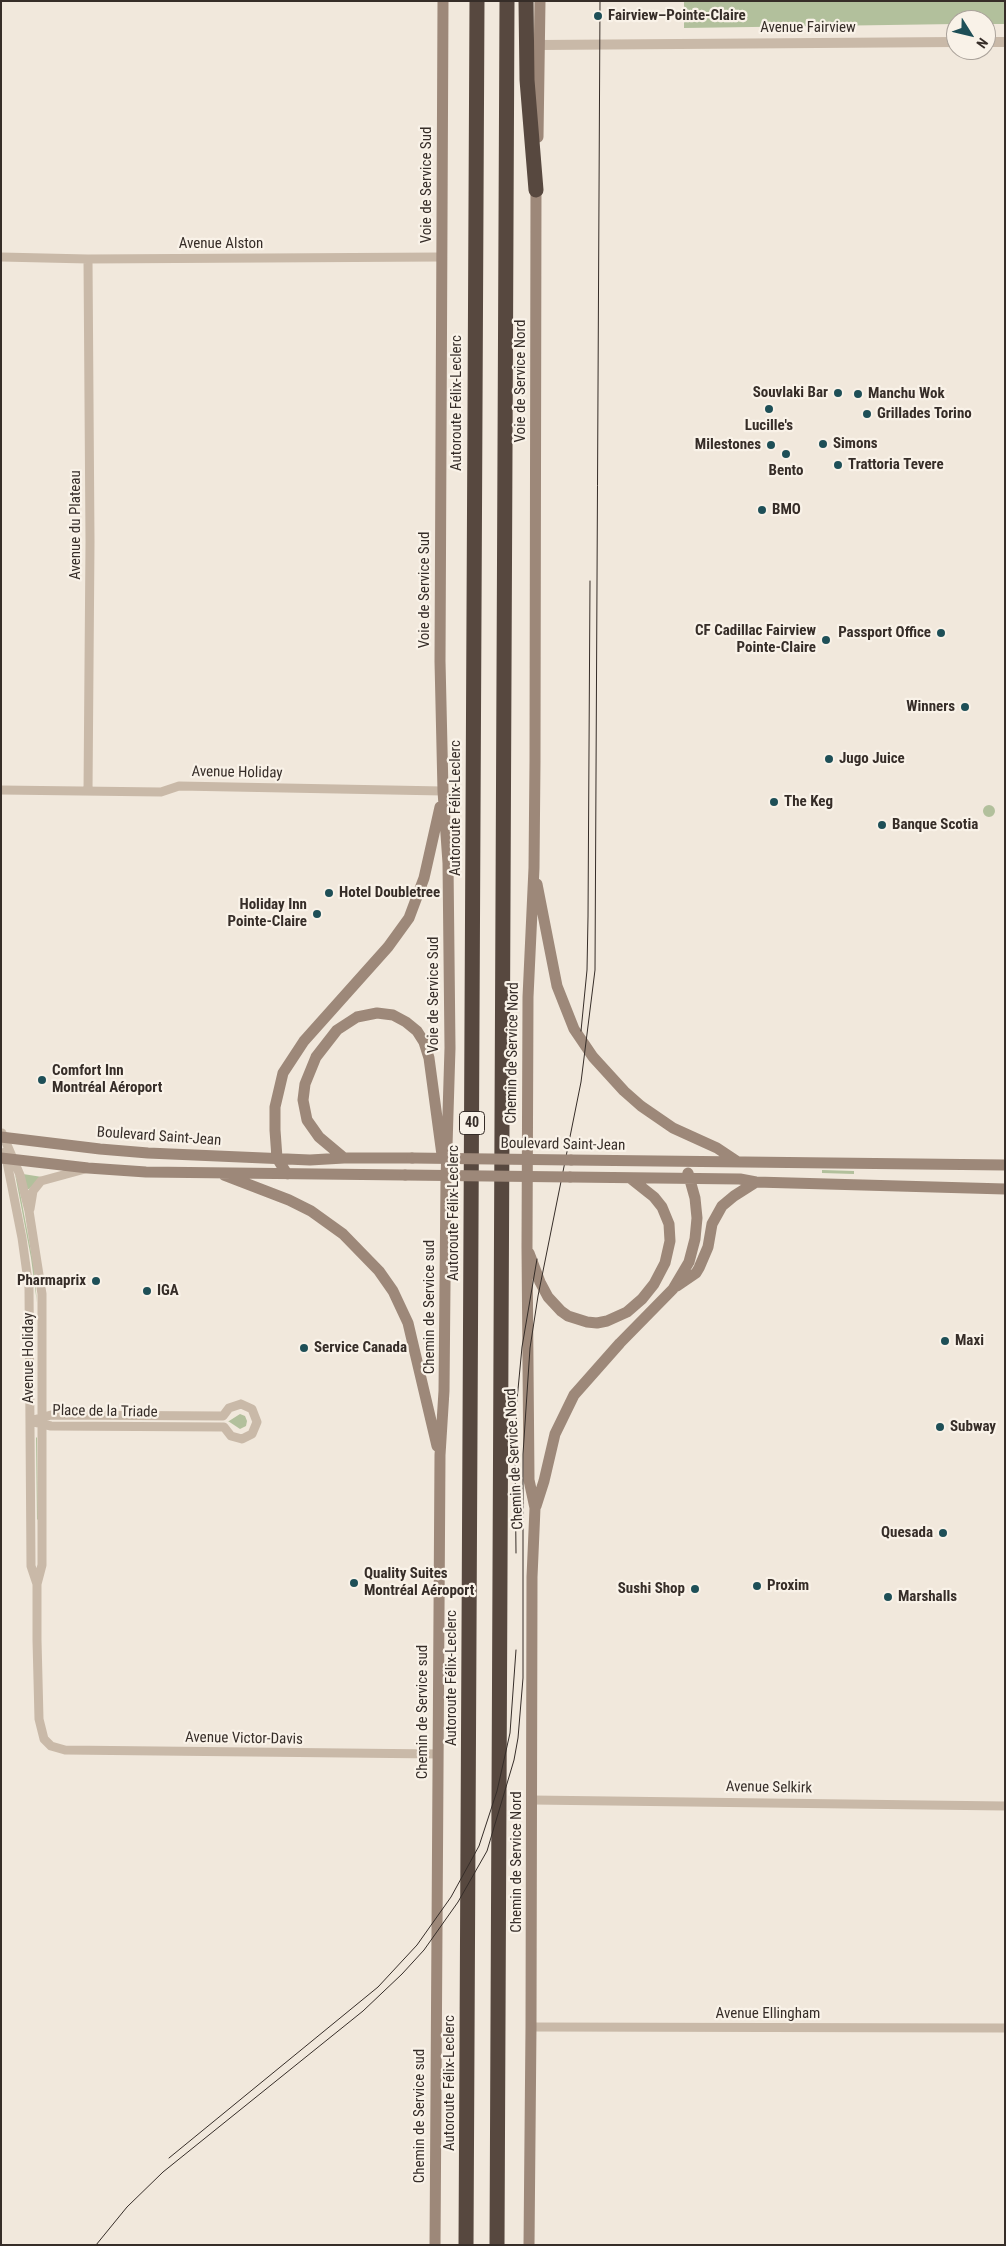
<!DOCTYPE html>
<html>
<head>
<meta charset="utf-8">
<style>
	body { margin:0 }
	#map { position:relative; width:1006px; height:2246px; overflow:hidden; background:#f1e8dc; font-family:"Roboto Condensed",sans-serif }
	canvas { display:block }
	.frame { position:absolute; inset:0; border:2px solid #362d28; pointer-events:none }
	.north { position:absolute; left:946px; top:10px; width:50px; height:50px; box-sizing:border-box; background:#f9f2e8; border:1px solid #aba39b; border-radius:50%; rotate:126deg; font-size:14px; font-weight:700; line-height:20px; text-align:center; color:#362d28 }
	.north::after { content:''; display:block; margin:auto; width:18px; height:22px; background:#1e4f57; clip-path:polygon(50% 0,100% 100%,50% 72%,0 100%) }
</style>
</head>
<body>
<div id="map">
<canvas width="1006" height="2246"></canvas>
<div class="frame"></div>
<div class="north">N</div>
</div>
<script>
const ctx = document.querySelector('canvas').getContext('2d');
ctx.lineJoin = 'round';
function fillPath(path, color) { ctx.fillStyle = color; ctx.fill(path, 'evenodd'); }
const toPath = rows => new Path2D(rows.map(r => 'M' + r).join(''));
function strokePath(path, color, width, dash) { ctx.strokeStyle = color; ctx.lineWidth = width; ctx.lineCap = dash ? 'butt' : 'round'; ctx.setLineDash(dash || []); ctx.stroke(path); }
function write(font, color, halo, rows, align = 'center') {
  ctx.font = font + ' "Roboto Condensed",sans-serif'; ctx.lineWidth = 4.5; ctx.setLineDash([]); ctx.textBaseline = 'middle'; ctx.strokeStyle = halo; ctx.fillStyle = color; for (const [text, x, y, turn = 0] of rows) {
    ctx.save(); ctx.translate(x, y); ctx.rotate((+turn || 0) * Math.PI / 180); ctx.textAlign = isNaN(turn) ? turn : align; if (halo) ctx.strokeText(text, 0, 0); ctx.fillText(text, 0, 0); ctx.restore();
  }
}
const green = toPath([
	[684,1,1005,1,1005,24,986,24,986,20,956,20,956,24,684,28],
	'983 811a6 6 0 1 1 12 0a6 6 0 1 1-12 0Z',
	[822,1170,854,1171,854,1174,822,1173],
	[15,1174,18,1182,34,1267,37,1303,31,1258],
	[23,1174,42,1177,29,1189,26,1189],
	[240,1414,245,1416,247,1421,246,1426,240,1429,228,1421,154,1421,229,1421],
	[37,1437,38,1519,37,1520,36,1438]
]);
const minor = toPath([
	[1,257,88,259,441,257],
	[88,259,90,542,88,791],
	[1,790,161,792,179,786,443,791],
	[2,1133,20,1175,29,1211,42,1294,42,1565,37,1584,37,1640,39,1719,44,1739,51,1746,65,1750,438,1754],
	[5,1152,22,1238,29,1288,31,1566,37,1584],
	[30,1209,33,1191,41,1181,85,1169],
	[241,1404,252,1409,257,1422,252,1434,242,1439,231,1436,224,1427,51,1426,30,1421,51,1415,223,1416,229,1408,241,1404],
	[532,1800,1005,1806],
	[531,2027,1005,2028]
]);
const tertiary = toPath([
	[986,42,1005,42],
	[540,45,956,42]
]);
const secondary = toPath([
	[538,137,540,1],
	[537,884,557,986,574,1029,593,1057,624,1091,641,1106,673,1128,717,1148,738,1162],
	[1,1137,100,1149,148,1153,310,1160,344,1158,412,1158],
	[1,1158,88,1168,146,1172,405,1175],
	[344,1158,319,1137,307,1120,303,1100,305,1084,316,1057,337,1030,357,1017,377,1013,393,1015,406,1022,417,1031,424,1042,429,1058,442,1155],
	[571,1160,1005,1165],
	[287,1174,277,1158,275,1130,275,1107,283,1073,304,1041,388,947,409,918,424,878,440,807],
	[224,1175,289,1200,311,1211,343,1234,379,1271,393,1291,408,1323,437,1446],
	[570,1177,740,1179,756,1182,1005,1189],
	[529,1253,540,1282,548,1297,561,1311,568,1316,587,1322,597,1323,607,1321,627,1312,642,1299,654,1284,665,1263,670,1241,669,1224,662,1207,654,1197,630,1178],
	[677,1286,696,1273,699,1268,708,1247,712,1224,722,1206,734,1196,756,1182],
	[536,1506,544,1481,555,1434,574,1395,620,1343,673,1289,689,1262,695,1239,697,1218,695,1198,688,1173],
	[435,2245,440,1455,444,1391,446,1179,450,1048,448,863,443,791,440,661,443,1],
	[529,2245,531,2027,532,1577,535,1508,529,1480,527,1247,528,997,534,868,535,761,536,183]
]);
const motorway = toPath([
	[526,1,527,80,536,190],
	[466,2245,477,1],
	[497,2245,507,1]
]);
const tram = toPath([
	[581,1031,587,970,588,917,590,581],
	[516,1553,515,1455,517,1400,522,1347,537,1259],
	[169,2158,378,1987,417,1945,451,1897,479,1846,497,1791,510,1733,516,1650],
	[96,2245,127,2207,163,2172,363,2011,402,1974,424,1950,458,1902,487,1851,514,1760,518,1738,523,1678,523,1454,530,1348,538,1296,581,1082,595,970,600,1]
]);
const secondaryBridge = toPath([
	[412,1158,571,1160],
	[405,1175,570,1177]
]);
const markers = [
	[598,16,5,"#1e4f57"],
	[838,393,5,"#1e4f57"],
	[858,394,5,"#1e4f57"],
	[769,409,5,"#1e4f57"],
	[867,414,5,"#1e4f57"],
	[823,444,5,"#1e4f57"],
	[771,445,5,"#1e4f57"],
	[786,454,5,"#1e4f57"],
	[838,465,5,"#1e4f57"],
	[762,510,5,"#1e4f57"],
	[941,633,5,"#1e4f57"],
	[826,640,5,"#1e4f57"],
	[965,707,5,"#1e4f57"],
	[829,759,5,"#1e4f57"],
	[774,802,5,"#1e4f57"],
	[882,825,5,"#1e4f57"],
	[329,893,5,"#1e4f57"],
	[317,914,5,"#1e4f57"],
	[42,1080,5,"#1e4f57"],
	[96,1281,5,"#1e4f57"],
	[147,1291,5,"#1e4f57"],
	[945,1341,5,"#1e4f57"],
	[304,1348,5,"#1e4f57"],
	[940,1427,5,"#1e4f57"],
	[943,1533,5,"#1e4f57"],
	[354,1583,5,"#1e4f57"],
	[757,1586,5,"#1e4f57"],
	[695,1589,5,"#1e4f57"],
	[888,1597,5,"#1e4f57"]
];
const shields = [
	[472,1123,25]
];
const shieldNames = [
	["40",472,1123]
];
const poiNames = [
	["Fairview–Pointe-Claire",608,16],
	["Souvlaki Bar",828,393,"right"],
	["Manchu Wok",868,394],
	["Grillades Torino",877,414],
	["Lucille's",769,426,"center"],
	["Simons",833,444],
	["Milestones",761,445,"right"],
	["Trattoria Tevere",848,465],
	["Bento",786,471,"center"],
	["BMO",772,510],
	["CF Cadillac Fairview",816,631,"right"],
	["Pointe-Claire",816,648,"right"],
	["Passport Office",931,633,"right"],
	["Winners",955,707,"right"],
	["Jugo Juice",839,759],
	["The Keg",784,802],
	["Banque Scotia",892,825],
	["Hotel Doubletree",339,893],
	["Holiday Inn",307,905,"right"],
	["Pointe-Claire",307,922,"right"],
	["Comfort Inn",52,1071],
	["Montréal Aéroport",52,1088],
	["Pharmaprix",86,1281,"right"],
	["IGA",157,1291],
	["Maxi",955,1341],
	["Service Canada",314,1348],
	["Subway",950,1427],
	["Quesada",933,1533,"right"],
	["Quality Suites",364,1574],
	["Montréal Aéroport",364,1591],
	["Proxim",767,1586],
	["Sushi Shop",685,1589,"right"],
	["Marshalls",898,1597]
];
const streetNames = [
	["Avenue Fairview",808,28],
	["Voie de Service Sud",427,185,-90],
	["Avenue Alston",221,244],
	["Voie de Service Nord",521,381,-90],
	["Autoroute Félix-Leclerc",457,403,-90],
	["Avenue du Plateau",76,525,-90],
	["Voie de Service Sud",425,590,-90],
	["Avenue Holiday",237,773,1],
	["Autoroute Félix-Leclerc",456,808,-90],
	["Voie de Service Sud",434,995,-90],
	["Chemin de Service Nord",513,1053,-89],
	["Boulevard Saint-Jean",159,1137,4],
	["Boulevard Saint-Jean",563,1145,1],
	["Autoroute Félix-Leclerc",454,1213,-90],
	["Chemin de Service sud",430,1307,-90],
	["Avenue Holiday",29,1358,-90],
	["Place de la Triade",105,1412,1],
	["Chemin de Service Nord",515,1459,-93],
	["Autoroute Félix-Leclerc",452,1678,-90],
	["Chemin de Service sud",423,1712,-90],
	["Avenue Victor-Davis",244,1739,1],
	["Avenue Selkirk",769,1788,1],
	["Chemin de Service Nord",517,1862,-90],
	["Avenue Ellingham",768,2014],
	["Autoroute Félix-Leclerc",450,2083,-90],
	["Chemin de Service sud",420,2116,-90]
];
fillPath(green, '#b2c09c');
strokePath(minor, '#c9b9a8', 9);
strokePath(tertiary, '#c9b9a8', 10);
strokePath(secondary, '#9d8879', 11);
strokePath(motorway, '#57483f', 15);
strokePath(tram, '#362d28', 1);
strokePath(secondaryBridge, '#9d8879', 11);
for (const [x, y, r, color] of markers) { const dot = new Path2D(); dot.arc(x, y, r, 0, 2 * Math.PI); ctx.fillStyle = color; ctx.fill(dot); strokePath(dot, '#f9f2e8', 2); }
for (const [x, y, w] of shields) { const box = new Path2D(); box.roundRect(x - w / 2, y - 11.5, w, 23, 4); ctx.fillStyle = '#f9f2e8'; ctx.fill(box); strokePath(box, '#362d28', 1); }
write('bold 14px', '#362d28', null, shieldNames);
write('bold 15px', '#362d28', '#f9f2e8', poiNames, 'left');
write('15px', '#362d28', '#f9f2e8', streetNames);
</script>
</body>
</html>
